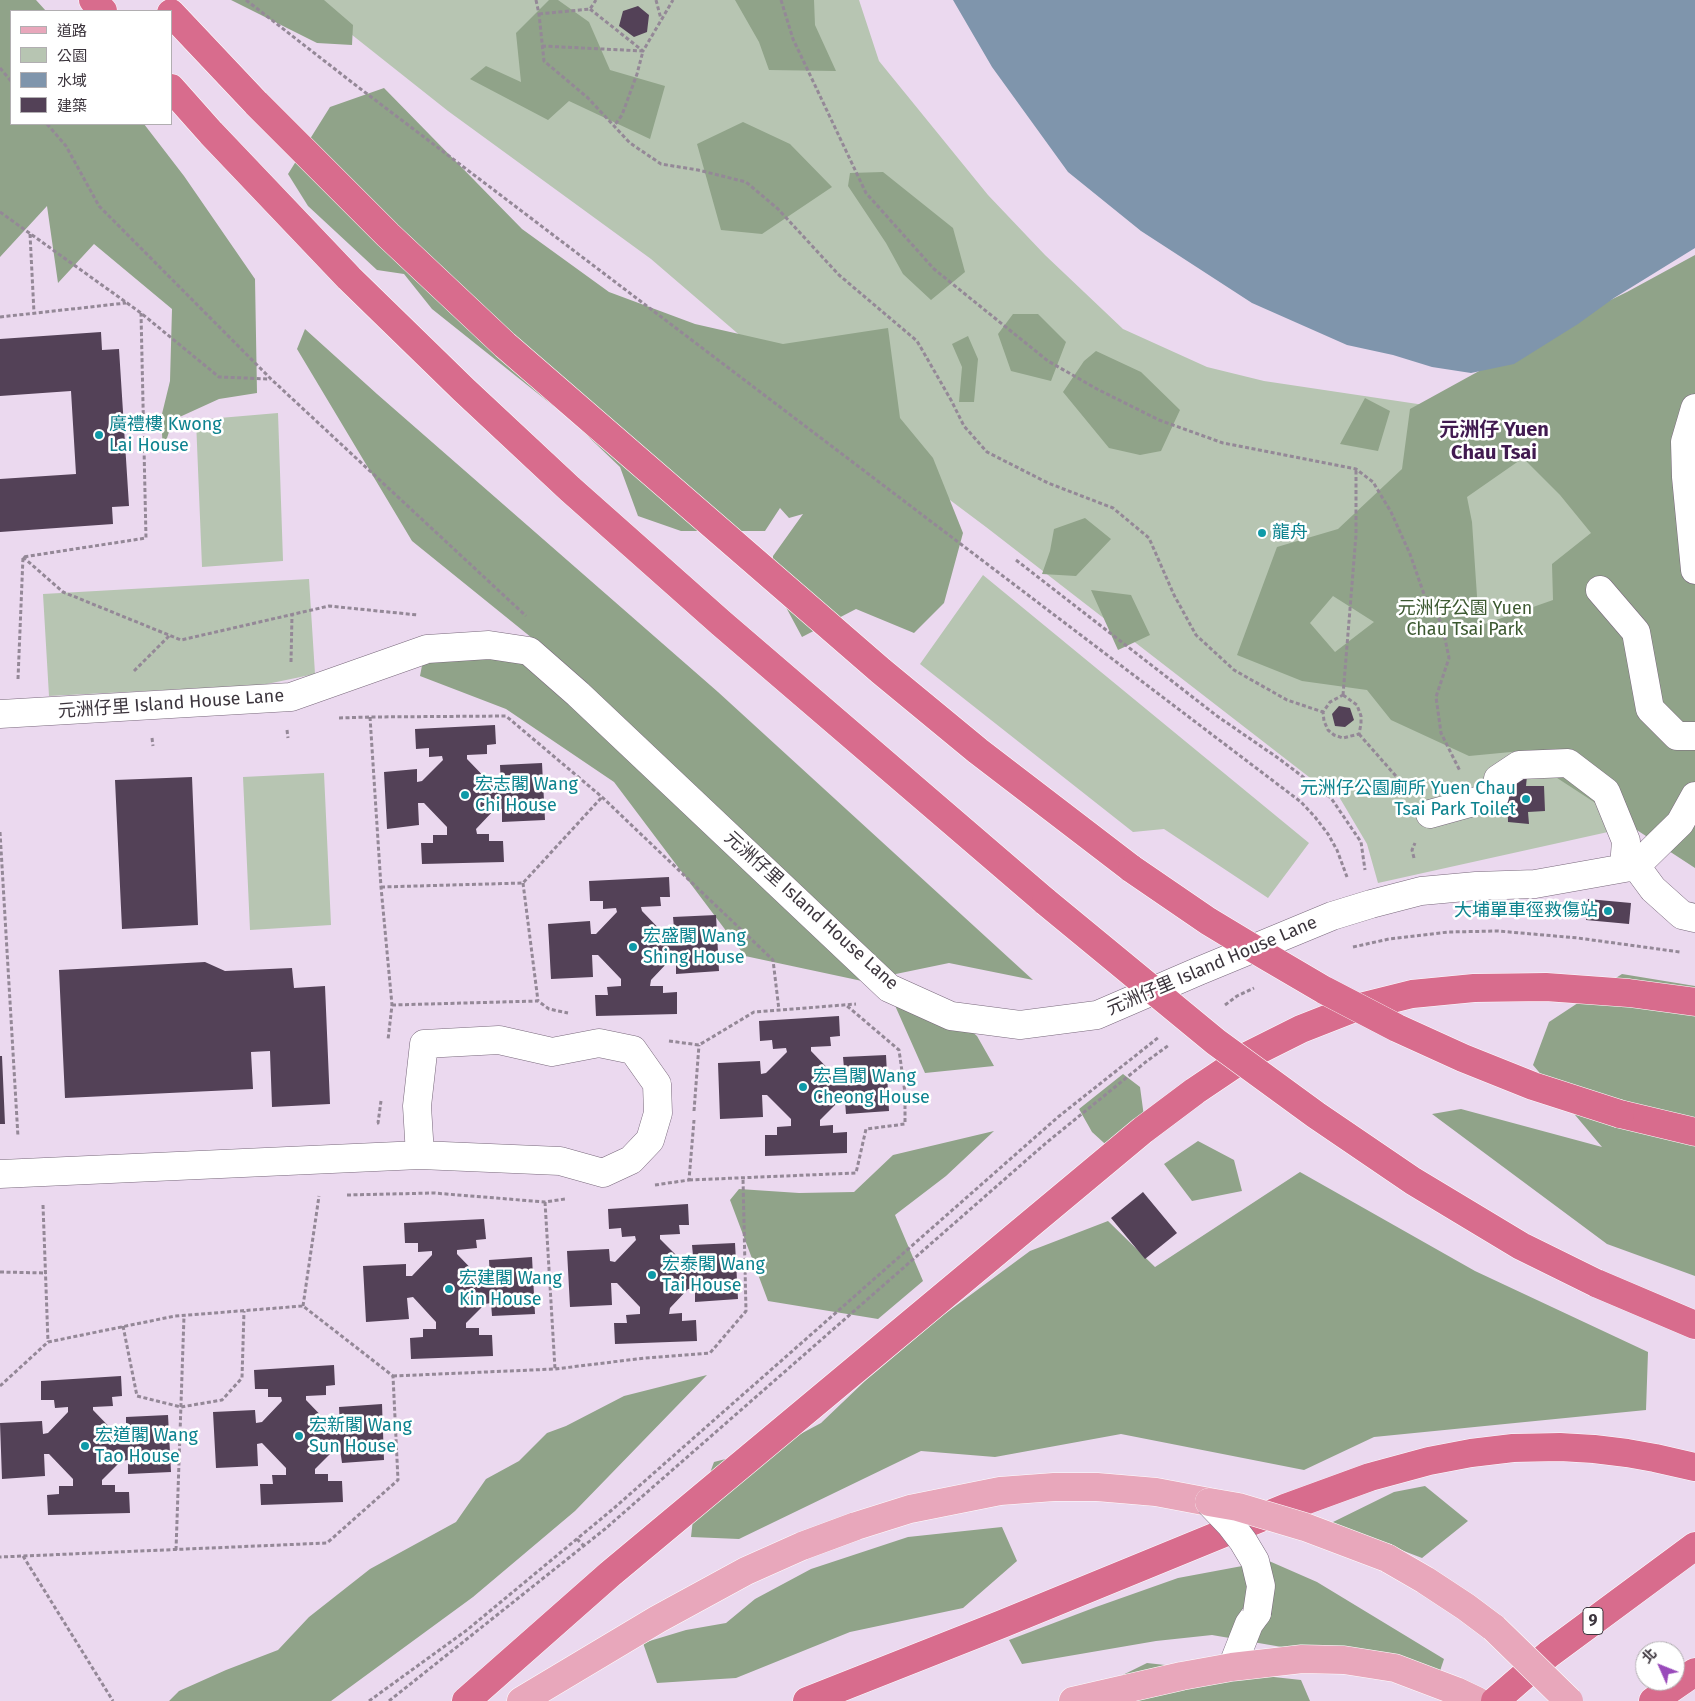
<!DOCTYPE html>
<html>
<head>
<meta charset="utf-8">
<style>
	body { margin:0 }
	#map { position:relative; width:1695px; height:1701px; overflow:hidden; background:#ebd9ef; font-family:"Fira Sans","Noto Sans TC",sans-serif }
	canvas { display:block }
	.legend { position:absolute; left:10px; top:10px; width:162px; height:115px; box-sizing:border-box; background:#fff; border:1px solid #b1aeb1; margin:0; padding:6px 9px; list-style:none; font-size:15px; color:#3c353d }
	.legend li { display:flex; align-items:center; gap:10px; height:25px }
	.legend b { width:25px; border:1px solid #b1aeb1 }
	.north { position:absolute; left:1635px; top:1641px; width:50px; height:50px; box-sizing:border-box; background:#fff; border:1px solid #b1aeb1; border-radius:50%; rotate:314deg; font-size:14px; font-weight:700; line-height:20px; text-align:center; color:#3c353d }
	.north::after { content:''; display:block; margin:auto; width:18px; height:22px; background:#994aba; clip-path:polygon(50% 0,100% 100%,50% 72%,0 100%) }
</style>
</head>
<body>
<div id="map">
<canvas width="1695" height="1701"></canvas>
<ul class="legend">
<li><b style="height:6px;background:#e8a7bb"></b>道路</li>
<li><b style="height:14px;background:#b7c5b2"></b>公園</li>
<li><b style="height:14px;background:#7f95ac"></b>水域</li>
<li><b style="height:14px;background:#534157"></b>建築</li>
</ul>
<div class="north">北</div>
</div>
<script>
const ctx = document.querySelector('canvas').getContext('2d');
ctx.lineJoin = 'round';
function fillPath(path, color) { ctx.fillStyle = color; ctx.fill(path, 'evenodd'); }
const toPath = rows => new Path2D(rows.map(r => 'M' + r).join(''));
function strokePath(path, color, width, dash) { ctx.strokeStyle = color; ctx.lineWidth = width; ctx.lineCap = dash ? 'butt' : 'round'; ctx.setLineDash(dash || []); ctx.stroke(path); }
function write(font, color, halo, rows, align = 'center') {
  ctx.font = font + ' "Fira Sans","Noto Sans TC",sans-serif'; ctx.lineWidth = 5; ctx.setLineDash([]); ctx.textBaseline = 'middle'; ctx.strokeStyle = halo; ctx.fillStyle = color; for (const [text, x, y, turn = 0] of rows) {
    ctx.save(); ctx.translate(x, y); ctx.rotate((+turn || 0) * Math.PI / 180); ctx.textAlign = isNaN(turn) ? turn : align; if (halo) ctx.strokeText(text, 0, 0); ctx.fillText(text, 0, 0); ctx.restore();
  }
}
const green = toPath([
	[308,0,859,0,879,61,988,195,1045,255,1123,329,1207,367,1264,381,1431,406,1619,338,1608,832,1378,883,1367,844,1338,795,1309,777,986,527,807,393,651,259,448,111],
	[278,413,283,561,202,567,196,420],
	[983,575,1309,843,1268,898,1164,829,1133,832,920,664],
	[309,579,315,674,262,685,49,696,43,594],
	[324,773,331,925,250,930,243,777]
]);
const forest = toPath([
	[0,0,36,0,46,11,11,11,11,124,144,124,184,176,255,279,257,393,219,399,173,420,163,450,161,418,170,381,172,309,94,244,58,283,47,206,0,257],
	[231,0,324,0,353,25,352,45,317,43],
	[549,0,558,0,589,22,610,70,665,86,650,139,569,101,548,120,470,79,486,66,521,82,516,33],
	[735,0,814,0,815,25,836,71,769,70,759,42],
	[384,88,522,229,609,292,695,324,783,344,888,328,900,418,933,458,963,533,944,603,914,633,856,609,802,637,773,583,773,556,803,514,789,518,780,508,765,531,681,531,638,516,620,467,571,420,432,309,404,274,377,270,308,206,288,174,330,107],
	[743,122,790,144,832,187,762,234,721,230,697,144],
	[883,172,953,228,965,272,931,300,903,274,886,243,848,186,850,173],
	[1695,255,1695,868,1551,774,1532,750,1469,756,1391,720,1367,690,1302,681,1237,655,1277,547,1338,529,1402,469,1410,409,1490,365,1553,328,1627,292],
	[1523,458,1560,495,1591,533,1552,564,1553,600,1479,626,1472,522,1467,497],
	[1333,596,1374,622,1335,652,1310,623],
	[1013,314,1038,314,1066,342,1051,381,1011,371,998,334],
	[305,329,377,394,718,692,1033,980,949,963,862,981,745,956,614,782,506,709,420,676,425,650,558,659,412,541,297,349],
	[968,336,978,359,974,402,959,402,962,367,952,344],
	[1096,351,1141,372,1180,410,1161,451,1140,455,1109,448,1063,392,1084,361],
	[1365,398,1390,411,1378,451,1340,444],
	[1085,518,1111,539,1076,576,1042,574,1050,551,1054,529],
	[1091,590,1131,595,1150,635,1118,650],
	[1622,974,1695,986,1695,1276,1607,1244,1432,1114,1461,1109,1602,1147,1533,1065,1549,1022],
	[935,998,977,1036,994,1066,925,1073,893,1001],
	[1123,1074,1140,1087,1145,1124,1114,1152,1092,1132,1079,1109],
	[994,1131,946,1176,895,1215,923,1281,878,1319,768,1301,730,1200,739,1189,799,1193,854,1192,893,1155],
	[1198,1141,1234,1160,1242,1191,1192,1201,1164,1164],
	[1300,1172,1475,1271,1648,1352,1646,1410,1374,1437,1304,1470,1121,1434,995,1457,921,1451,739,1539,691,1537,693,1519,714,1462,780,1445,821,1423,865,1381,942,1316,1030,1251,1108,1221,1155,1267],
	[707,1375,575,1511,473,1597,331,1701,169,1701,179,1691,226,1670,278,1650,309,1617,370,1569,456,1522,486,1479,519,1461,547,1433,566,1426,624,1396],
	[1425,1486,1468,1521,1422,1558,1331,1523,1394,1492],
	[1002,1527,1017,1561,963,1608,850,1632,736,1678,657,1683,643,1643,686,1630,726,1623,755,1599,811,1569,908,1537],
	[1269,1561,1317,1582,1444,1659,1439,1674,1212,1635,1156,1641,1022,1664,1009,1640,1096,1607,1178,1578],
	[1147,1663,1301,1680,1310,1701,1070,1701]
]);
const water = toPath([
	[953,0,1695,0,1695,248,1614,298,1578,324,1514,364,1471,373,1432,367,1393,355,1347,345,1252,303,1141,231,1068,172,992,67]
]);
const building = toPath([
	[638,6,649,15,647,32,634,37,619,26,623,11],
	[101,332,102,350,119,349,129,506,112,507,113,524,0,532,0,479,76,474,71,391,0,396,0,339],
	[1339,706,1350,708,1354,720,1345,727,1335,726,1332,714],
	[495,725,496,744,487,745,487,754,467,755,467,759,494,787,501,787,500,765,542,763,545,820,502,822,502,809,495,809,476,829,477,834,489,834,489,841,503,841,504,862,422,864,421,843,433,843,433,835,447,835,447,827,424,803,418,803,419,825,387,829,384,772,417,769,417,782,422,781,443,760,442,756,429,757,429,748,416,749,415,729],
	[1527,776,1526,786,1544,786,1545,811,1528,812,1529,824,1508,822,1507,778],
	[192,777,198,925,122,929,115,780],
	[669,877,670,897,660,897,661,906,641,907,642,911,669,939,675,939,673,917,716,915,719,971,676,974,676,961,669,961,651,980,650,986,663,986,663,993,677,992,677,1014,596,1016,595,995,608,995,607,987,621,986,621,979,598,955,592,955,593,977,551,979,548,924,590,921,591,934,596,934,617,912,616,908,603,909,603,901,590,901,589,881],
	[1588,899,1631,903,1629,924,1586,920],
	[205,962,225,971,292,968,294,988,325,986,330,1104,272,1107,270,1051,251,1052,253,1089,65,1098,59,970],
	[839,1016,840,1036,830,1037,831,1046,811,1047,811,1051,838,1079,845,1079,843,1057,886,1055,889,1111,846,1114,845,1101,839,1101,820,1120,820,1126,833,1125,833,1133,847,1132,847,1153,765,1156,765,1135,777,1135,777,1127,791,1126,791,1119,767,1095,762,1095,763,1117,720,1119,718,1063,760,1061,761,1074,766,1073,787,1052,786,1048,773,1049,772,1040,760,1041,759,1021],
	[0,1056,2,1056,5,1124,0,1124],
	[1143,1192,1177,1233,1145,1259,1111,1218],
	[688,1204,689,1225,679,1225,680,1234,660,1235,660,1239,688,1267,694,1266,692,1245,735,1243,738,1299,695,1302,695,1289,688,1289,670,1308,669,1314,682,1313,682,1321,696,1320,697,1341,615,1344,614,1323,627,1323,626,1315,640,1314,640,1307,617,1283,611,1283,612,1305,570,1307,567,1251,609,1249,610,1261,615,1262,636,1240,635,1236,622,1237,621,1228,609,1229,608,1209],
	[484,1219,486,1239,476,1240,477,1248,457,1250,457,1254,484,1282,490,1281,489,1260,532,1257,535,1314,492,1316,491,1303,485,1304,466,1323,466,1328,479,1328,479,1335,492,1335,493,1356,411,1359,410,1338,423,1337,423,1329,436,1329,436,1322,413,1297,407,1298,409,1319,366,1322,363,1266,406,1264,406,1276,412,1276,432,1255,432,1251,418,1252,418,1243,405,1243,404,1223],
	[334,1365,335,1385,326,1386,326,1395,306,1396,306,1400,333,1428,340,1427,339,1407,382,1404,384,1460,342,1463,340,1449,334,1450,315,1469,315,1474,328,1474,328,1481,342,1481,343,1502,261,1505,260,1484,273,1484,272,1475,286,1475,286,1468,262,1443,257,1444,258,1466,216,1468,213,1412,255,1410,256,1423,262,1422,282,1401,281,1397,268,1397,268,1389,255,1389,254,1370],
	[121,1376,122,1396,112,1397,113,1406,93,1407,93,1410,120,1438,126,1438,126,1417,168,1415,171,1472,128,1474,128,1460,121,1461,102,1480,102,1485,115,1485,115,1492,129,1492,130,1513,48,1515,47,1495,59,1494,59,1486,73,1486,73,1479,49,1454,44,1454,45,1476,2,1479,0,1423,42,1421,43,1434,48,1433,68,1412,68,1407,55,1408,54,1400,41,1400,41,1381]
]);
const path = toPath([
	[246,0,358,87,1301,802,1315,817,1328,834,1337,850,1347,877],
	[536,0,539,14,544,61,588,98,630,143,661,164,698,170,746,182,778,209,839,275,917,341,951,400,964,426,987,452,1048,483,1113,508,1149,538,1174,595,1196,635,1234,670,1287,700,1323,712],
	[656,0,661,19],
	[781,0,793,39,866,193,934,269,1048,361,1097,389,1159,420,1223,443,1356,469,1373,482,1391,512,1410,554,1425,597,1442,624,1449,658,1436,697,1441,733,1460,771],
	[590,9,643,51,673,0],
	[539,14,590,9,596,0],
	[542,46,643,51,637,74,622,115,614,126],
	[0,68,11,81],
	[47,124,66,146,99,206,271,379,526,616],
	[0,212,141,313,219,377,270,379],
	[30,234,34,313],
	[0,317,126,303],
	[23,557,63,592,181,640,329,606,418,615],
	[1016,560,1217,716,1278,758,1331,798,1361,842,1365,870],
	[291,662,292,615],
	[134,671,169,636],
	[18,679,23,557,146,538,141,313],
	[1343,695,1356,535,1356,469],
	[1343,695,1357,705,1361,716,1361,724,1359,734,1343,738,1334,735,1328,730,1324,721,1323,712,1330,702,1343,695],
	[370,717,381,887,392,1005,388,1040],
	[339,718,370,717,506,716,602,797,773,960,779,1010],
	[287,730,288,738],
	[1359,734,1409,791],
	[152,738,153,746],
	[0,832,18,1137],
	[1414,858,1412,850,1415,843],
	[523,883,538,1001],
	[381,887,523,883,602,797],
	[1353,947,1389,939,1448,932,1498,931,1578,938,1680,952],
	[392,1005,538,1001,549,1009,568,1013],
	[1225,1005,1237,996,1254,988],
	[669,1041,699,1045,754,1012,856,1004],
	[694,1111,699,1045],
	[377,1123,378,1123,381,1101],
	[689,1180,856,1173,866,1129,905,1124,905,1093,899,1050,846,1005],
	[655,1185,689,1180,694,1120],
	[347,1195,434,1193,545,1202,565,1199],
	[545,1202,555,1369],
	[43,1205,48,1342],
	[0,1272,46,1273],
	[303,1306,319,1196],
	[123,1326,137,1396,181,1407,222,1400,242,1378,244,1311],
	[393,1376,555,1369,645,1358,710,1353,746,1311,743,1178],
	[0,1386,48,1342,175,1316,303,1306,393,1376,398,1480,327,1543,0,1557],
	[577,1539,585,1547],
	[176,1550,184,1316],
	[23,1556,113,1701],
	[369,1701,467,1630,613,1509,1058,1117,1159,1037],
	[389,1701,605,1529,1046,1143,1147,1061,1169,1045]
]);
const minor = toPath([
	[1695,408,1685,442,1686,477,1695,570],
	[1600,590,1636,632,1650,709,1677,736,1695,736],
	[0,714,291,697,427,649,489,645,529,651,578,694,889,988,951,1016,1020,1025,1097,1015,1199,971,1332,916,1371,904,1421,891,1476,886,1535,884,1636,866,1680,823,1695,796],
	[1430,814,1495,796,1498,779,1519,765,1568,763,1606,792,1626,841,1624,867],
	[1636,866,1653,889,1682,915,1695,918],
	[0,1174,420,1155,560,1161,603,1173,631,1160,650,1140,658,1113,657,1084,633,1050,599,1043,552,1052,499,1040,424,1044,417,1106,420,1155],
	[1232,1667,1249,1624,1257,1613]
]);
const major = toPath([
	[1387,1558,1425,1580,1466,1607,1494,1628],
	[521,1701,658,1619,746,1571,802,1546,856,1526,910,1509,1000,1491,1054,1487,1097,1487,1156,1492,1209,1502],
	[1073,1701,1182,1676,1232,1667,1302,1659,1344,1660,1395,1668,1456,1691,1477,1701]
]);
const highway = toPath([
	[93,0,103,11],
	[171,13,256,103,388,235,505,345,881,671,978,751,1132,869],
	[171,88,211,133,349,278,464,390,570,489,721,623,1046,902],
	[1620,1114,1695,1132],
	[1596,1283,1695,1325],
	[466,1701,610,1574,1143,1130,1195,1091,1247,1056,1301,1029,1352,1009,1412,994,1474,988,1546,987,1629,993,1695,1002],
	[807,1701,1002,1624,1285,1508,1370,1477,1429,1461,1471,1453,1513,1448,1560,1447,1594,1449,1627,1453,1655,1458,1695,1467],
	[1495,1701,1549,1654,1695,1546],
	[1653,1701,1695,1672]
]);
const minorBridge = toPath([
	[1209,1502,1230,1524,1243,1541,1255,1561,1261,1586,1257,1613]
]);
const majorBridge = toPath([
	[1209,1502,1238,1507,1305,1527,1387,1558],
	[1494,1628,1569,1701]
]);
const highwayBridge = toPath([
	[1132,869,1208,921,1266,956,1324,990,1397,1028,1463,1058,1533,1086,1620,1114],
	[1046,902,1216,1042,1316,1115,1413,1181,1521,1246,1596,1283]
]);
const markers = [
	[99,435,5,"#0f9aa8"],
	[1262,533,5,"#0f9aa8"],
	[465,795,5,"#0f9aa8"],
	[1526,799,5,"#0f9aa8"],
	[1608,911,5,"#0f9aa8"],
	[633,947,5,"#0f9aa8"],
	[803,1087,5,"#0f9aa8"],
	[652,1275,5,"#0f9aa8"],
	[449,1289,5,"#0f9aa8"],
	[299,1436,5,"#0f9aa8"],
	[85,1446,5,"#0f9aa8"]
];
const shields = [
	[1593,1621,20]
];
const shieldNames = [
	["9",1593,1621]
];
const cultureNames = [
	["廣禮樓 Kwong",109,425],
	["Lai House",109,446],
	["龍舟",1272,533],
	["宏志閣 Wang",475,785],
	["Chi House",475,806],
	["元洲仔公園廁所 Yuen Chau",1516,789,"right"],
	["Tsai Park Toilet",1516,810,"right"],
	["大埔單車徑救傷站",1598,911,"right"],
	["宏盛閣 Wang",643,937],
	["Shing House",643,958],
	["宏昌閣 Wang",813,1077],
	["Cheong House",813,1098],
	["宏泰閣 Wang",662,1265],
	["Tai House",662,1286],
	["宏建閣 Wang",459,1279],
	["Kin House",459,1300],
	["宏新閣 Wang",309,1426],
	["Sun House",309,1447],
	["宏道閣 Wang",95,1436],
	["Tao House",95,1457]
];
const parkNames = [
	["元洲仔公園 Yuen",1465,609],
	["Chau Tsai Park",1465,630]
];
const streetNames = [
	["元洲仔里 Island House Lane",171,704,-4],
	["元洲仔里 Island House Lane",811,911,42],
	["元洲仔里 Island House Lane",1212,966,-23]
];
const quarterNames = [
	["元洲仔 Yuen",1494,430],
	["Chau Tsai",1494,453]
];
fillPath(green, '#b7c5b2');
fillPath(forest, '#90a389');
fillPath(water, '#7f95ac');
fillPath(building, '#534157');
strokePath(minor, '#78687b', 29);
strokePath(major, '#fff', 29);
strokePath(highway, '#fff', 29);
strokePath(path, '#948897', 3, [4, 2.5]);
strokePath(minor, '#fff', 28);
strokePath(major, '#e8a7bb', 28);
strokePath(highway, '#d86c8d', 28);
strokePath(minorBridge, '#78687b', 29, []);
strokePath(majorBridge, '#fff', 29, []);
strokePath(highwayBridge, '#fff', 29, []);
strokePath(minorBridge, '#fff', 28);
strokePath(majorBridge, '#e8a7bb', 28);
strokePath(highwayBridge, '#d86c8d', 28);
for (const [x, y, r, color] of markers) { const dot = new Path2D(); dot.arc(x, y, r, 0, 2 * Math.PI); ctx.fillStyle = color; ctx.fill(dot); strokePath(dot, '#fff', 2); }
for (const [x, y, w] of shields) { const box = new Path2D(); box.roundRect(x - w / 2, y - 13.5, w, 27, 4); ctx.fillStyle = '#fff'; ctx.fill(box); strokePath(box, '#3c353d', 1); }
write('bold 16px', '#3c353d', null, shieldNames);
write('18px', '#0d838f', '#fff', cultureNames, 'left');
write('18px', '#3c5930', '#fff', parkNames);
write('18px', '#3c353d', '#fff', streetNames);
write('bold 20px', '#411a50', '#fff', quarterNames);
</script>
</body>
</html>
